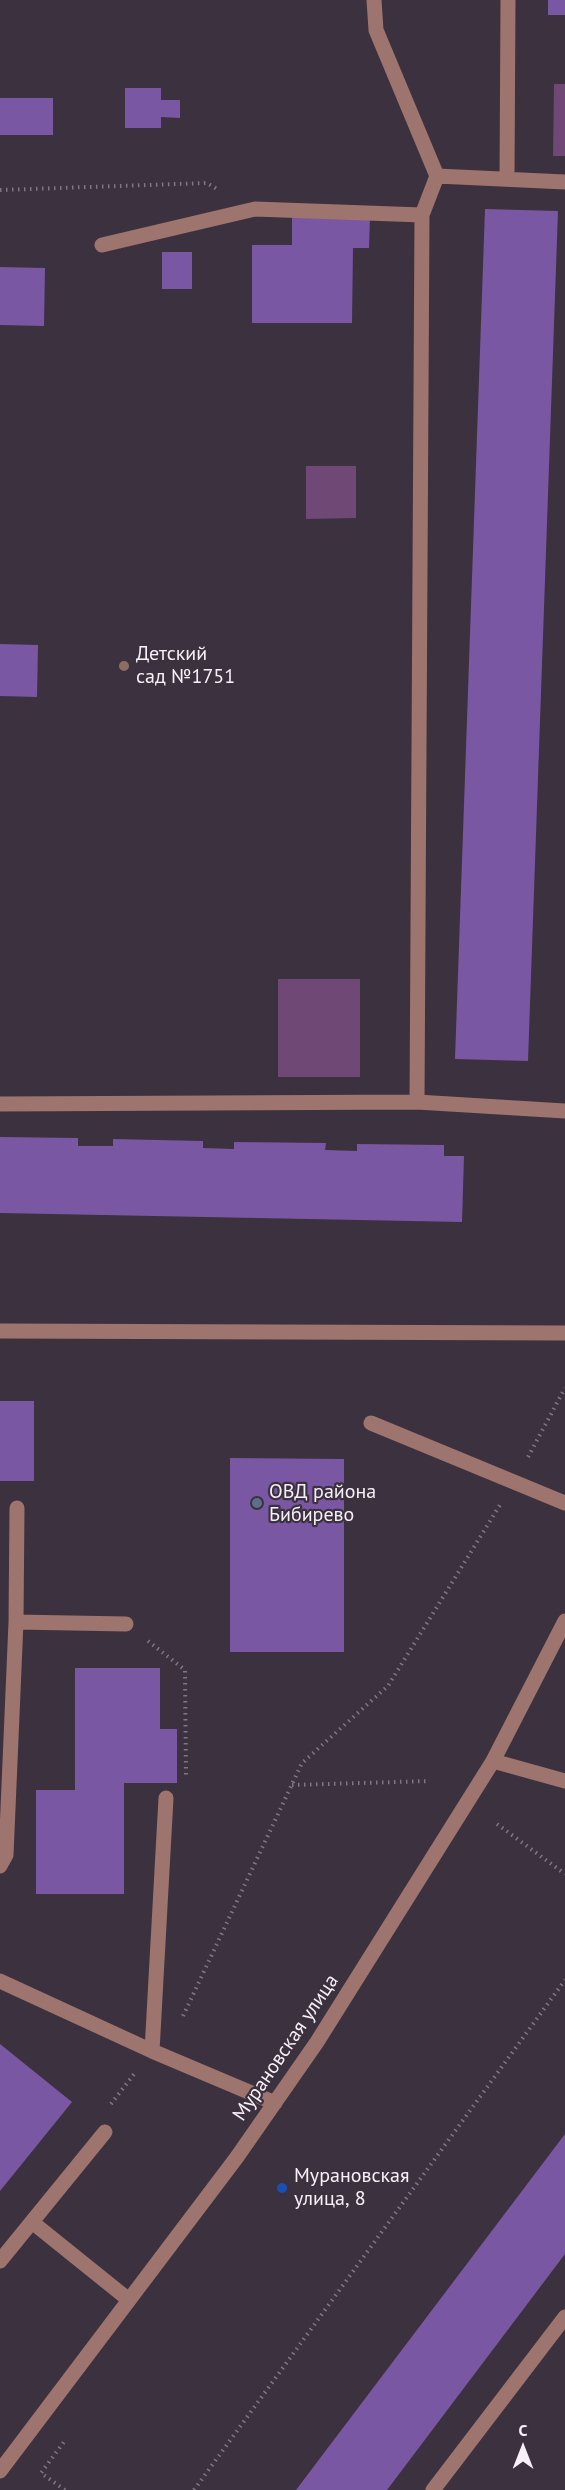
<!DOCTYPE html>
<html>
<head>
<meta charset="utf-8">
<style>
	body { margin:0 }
	#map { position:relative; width:565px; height:2490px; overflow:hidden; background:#3c313e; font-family:"PT Sans",sans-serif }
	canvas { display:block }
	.north { position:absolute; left:493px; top:2418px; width:60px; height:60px; -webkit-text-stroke:4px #3c313e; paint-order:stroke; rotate:0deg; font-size:16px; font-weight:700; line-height:24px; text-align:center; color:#f7f0f8 }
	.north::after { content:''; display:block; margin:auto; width:21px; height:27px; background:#f7f0f8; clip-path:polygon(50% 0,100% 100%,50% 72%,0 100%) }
</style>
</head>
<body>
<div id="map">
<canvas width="565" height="2490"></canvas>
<div class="north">С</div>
</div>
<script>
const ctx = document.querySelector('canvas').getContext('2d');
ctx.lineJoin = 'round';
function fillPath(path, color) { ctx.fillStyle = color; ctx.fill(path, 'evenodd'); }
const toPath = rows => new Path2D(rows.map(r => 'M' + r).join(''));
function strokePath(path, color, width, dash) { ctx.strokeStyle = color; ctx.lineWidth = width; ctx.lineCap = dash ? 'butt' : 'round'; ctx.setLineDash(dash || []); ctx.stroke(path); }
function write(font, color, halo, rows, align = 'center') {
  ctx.font = font + ' "PT Sans",sans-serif'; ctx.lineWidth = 4.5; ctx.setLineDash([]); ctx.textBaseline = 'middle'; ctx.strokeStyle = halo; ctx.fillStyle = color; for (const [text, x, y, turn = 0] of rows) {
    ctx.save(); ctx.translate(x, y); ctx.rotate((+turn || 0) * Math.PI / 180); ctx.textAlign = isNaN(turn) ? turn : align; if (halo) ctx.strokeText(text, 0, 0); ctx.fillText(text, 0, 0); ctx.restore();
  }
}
const green = toPath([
	[554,84,565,84,565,156,553,156],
	[306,466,356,466,356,518,306,519],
	[278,979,360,979,360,1077,278,1077]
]);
const building = toPath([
	[548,0,565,0,565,15,548,15],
	[125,88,161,88,161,100,180,100,180,118,161,117,161,128,125,128],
	[0,98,53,98,53,135,0,135],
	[485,209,558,211,528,1061,455,1059],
	[292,215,370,216,369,248,353,248,352,323,252,323,252,245,292,245],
	[162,252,192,252,192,289,162,289],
	[0,267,45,268,44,326,0,325],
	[0,644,38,645,37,697,0,696],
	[0,1137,78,1138,78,1146,113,1146,113,1139,203,1141,203,1148,234,1149,234,1142,326,1143,325,1150,357,1151,357,1144,444,1145,444,1156,464,1156,462,1222,0,1213],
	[0,1401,34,1401,34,1481,0,1481],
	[230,1458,344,1459,344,1652,230,1652],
	[75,1668,160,1668,160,1729,177,1729,177,1783,124,1783,124,1894,36,1894,36,1790,75,1790],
	[0,2044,72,2102,0,2191],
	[565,2134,565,2254,387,2490,296,2490]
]);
const path = toPath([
	[0,190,207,183,217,189],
	[528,1457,565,1388],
	[148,1641,185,1670,186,1777],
	[292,1785,430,1781],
	[497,1824,565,1874],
	[183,2016,302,1763,388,1686,500,1505],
	[111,2104,134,2074],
	[65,2490,41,2473,66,2439],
	[194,2490,565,1980]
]);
const minor = toPath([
	[437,176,565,182],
	[507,179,508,0],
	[102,245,255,209,422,215],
	[417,1102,565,1111],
	[0,1104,417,1102,422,215,437,176,376,30,374,0],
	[0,1331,565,1333],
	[371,1423,565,1503],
	[16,1622,126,1624],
	[493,1761,565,1781],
	[0,1866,6,1855,16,1622,17,1508],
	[0,1981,152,2051,275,2103],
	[152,2051,166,1798],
	[32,2222,129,2300],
	[0,2261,105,2132],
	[0,2471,237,2157,317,2042,493,1761,565,1621],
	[433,2490,565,2317]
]);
const markers = [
	[124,666,6,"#8d6e63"],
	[257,1503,6,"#5c6f8a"],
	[282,2188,6,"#1a4fb4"]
];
const poiNames = [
	["Детский",136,654],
	["сад №1751",136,677],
	["ОВД района",269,1492],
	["Бибирево",269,1515],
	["Мурановская",294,2176],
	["улица, 8",294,2199]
];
const streetNames = [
	["Мурановская улица",286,2048,-56]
];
fillPath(green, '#6f4875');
fillPath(building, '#7a57a3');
strokePath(path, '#807782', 4, [1.5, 4.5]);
strokePath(minor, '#9e746e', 15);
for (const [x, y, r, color] of markers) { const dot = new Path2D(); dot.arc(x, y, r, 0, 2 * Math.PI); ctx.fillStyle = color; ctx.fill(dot); strokePath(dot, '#3c313e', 2); }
write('20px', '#f7f0f8', '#3c313e', poiNames, 'left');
write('20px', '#f7f0f8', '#3c313e', streetNames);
</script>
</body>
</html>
